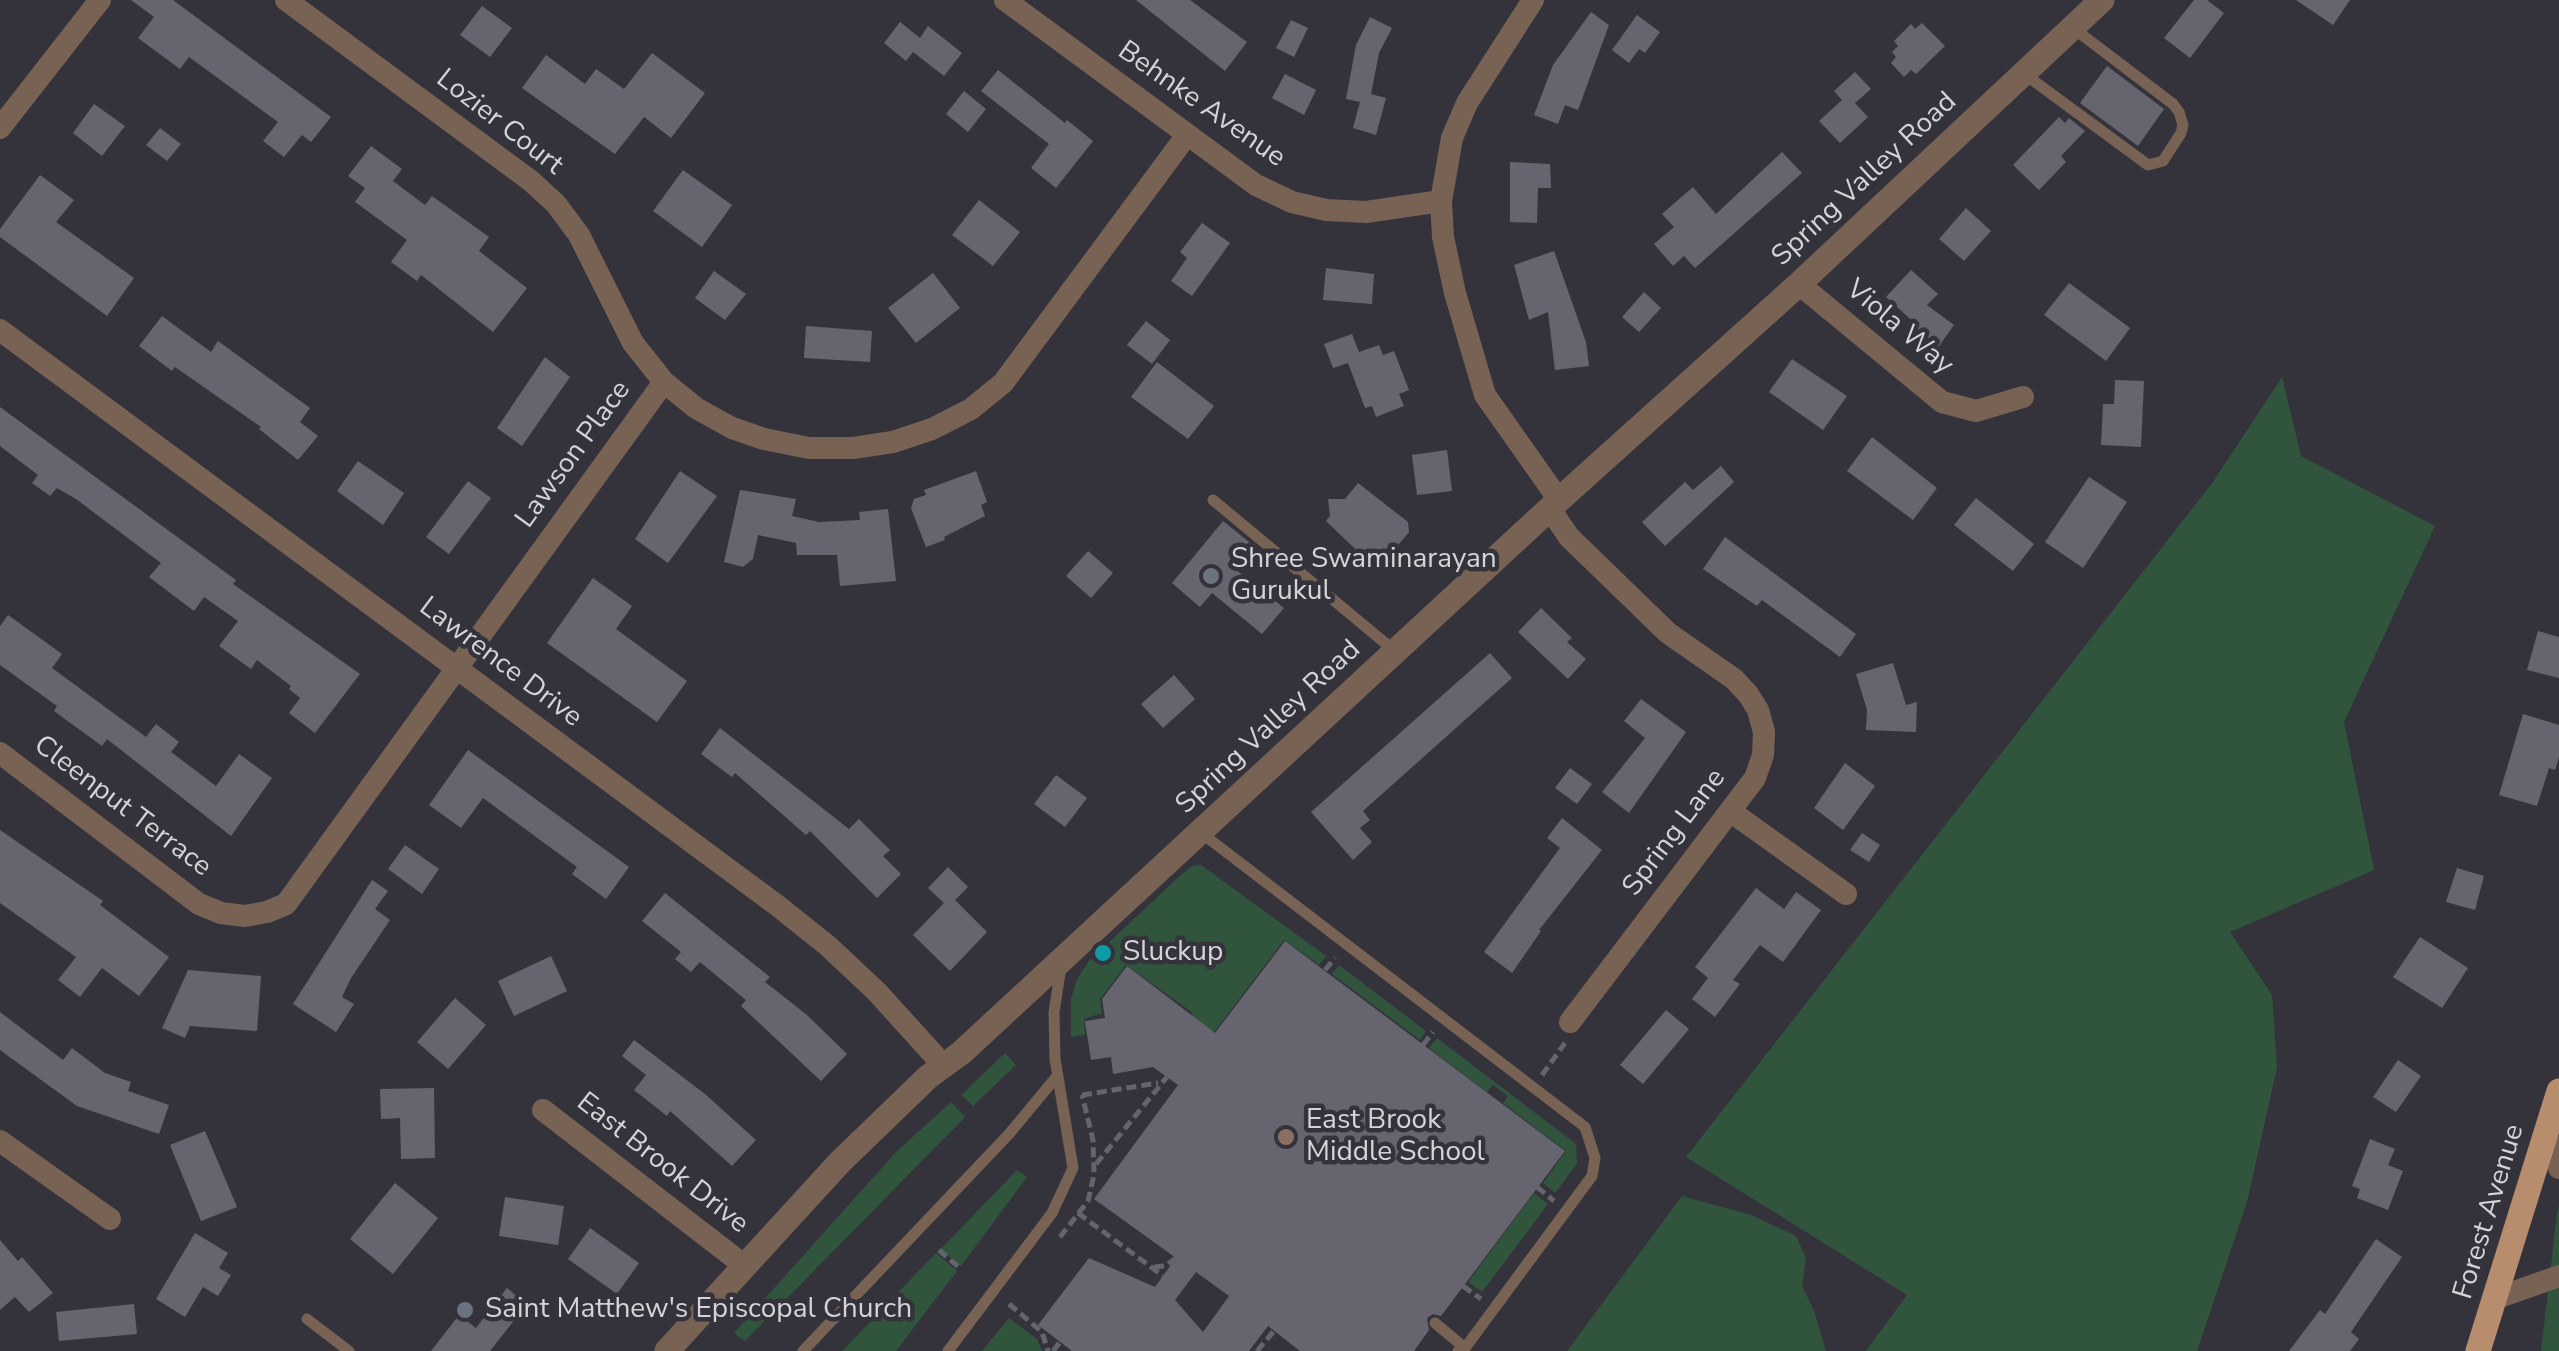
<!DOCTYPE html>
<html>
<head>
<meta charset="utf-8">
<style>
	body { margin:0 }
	canvas { display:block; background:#34333c }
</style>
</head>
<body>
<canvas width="2559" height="1351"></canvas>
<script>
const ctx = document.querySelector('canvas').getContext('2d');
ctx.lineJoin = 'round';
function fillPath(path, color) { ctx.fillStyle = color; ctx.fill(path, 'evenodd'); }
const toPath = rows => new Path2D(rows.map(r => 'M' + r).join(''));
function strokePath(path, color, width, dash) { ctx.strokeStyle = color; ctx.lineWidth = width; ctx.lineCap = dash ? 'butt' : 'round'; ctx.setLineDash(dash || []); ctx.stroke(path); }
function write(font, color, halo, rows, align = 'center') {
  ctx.font = font + ' "Nunito Sans",sans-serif'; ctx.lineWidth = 9; ctx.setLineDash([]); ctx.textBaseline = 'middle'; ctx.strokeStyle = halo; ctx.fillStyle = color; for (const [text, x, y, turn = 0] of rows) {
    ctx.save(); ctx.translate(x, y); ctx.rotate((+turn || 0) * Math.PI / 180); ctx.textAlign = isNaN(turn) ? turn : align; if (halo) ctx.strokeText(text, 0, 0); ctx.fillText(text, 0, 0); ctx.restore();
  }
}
const green = toPath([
	[2282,377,2301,456,2435,526,2344,722,2374,870,2230,932,2272,995,2277,1067,2247,1202,2197,1351,1866,1351,1907,1295,1686,1157,2213,482],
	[1201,865,1326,956,1319,965,1284,940,1205,1044,1183,1028,1193,1013,1126,965,1100,999,1102,1013,1084,1019,1085,1035,1071,1037,1071,999,1077,979,1089,961,1181,875,1192,866],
	[1339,965,1426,1031,1420,1040,1332,974],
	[1437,1038,1576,1144,1577,1164,1555,1193,1543,1183,1566,1151,1503,1103,1508,1096,1493,1085,1487,1092,1429,1048],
	[1005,1053,1016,1065,973,1106,961,1095],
	[951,1102,965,1117,745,1341,734,1333,897,1151],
	[1017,1170,1027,1177,961,1266,941,1249],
	[1534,1193,1548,1204,1482,1292,1468,1282],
	[1682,1196,1751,1215,1796,1236,1806,1258,1802,1286,1814,1311,1826,1351,1567,1351],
	[2559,1206,2559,1351,2541,1351,2557,1213],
	[936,1253,957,1271,896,1351,842,1351],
	[1009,1318,1037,1339,1042,1351,982,1351]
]);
const building = toPath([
	[131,0,173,0,331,117,311,142,302,135,284,157,263,141,278,122,189,57,180,69,138,38,154,17],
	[1136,0,1190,0,1247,42,1225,71],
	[2194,0,2207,0,2224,13,2190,58,2164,38],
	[2296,0,2350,0,2333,25],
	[482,6,512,28,490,57,460,35],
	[1591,12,1609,25,1578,110,1565,105,1558,124,1534,115,1553,65],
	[1637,15,1660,32,1645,53,1639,49,1629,63,1612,50],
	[1370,17,1392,28,1379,53,1371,94,1386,98,1376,135,1353,128,1360,102,1346,99,1356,45],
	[1291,20,1308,28,1294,57,1276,48],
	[900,22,920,38,928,26,962,53,944,76,913,52,906,61,884,43],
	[1922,23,1945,46,1916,74,1911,70,1904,77,1891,63,1896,57,1892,52,1898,46,1894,41,1911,24,1915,29],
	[652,53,705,93,671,138,644,117,615,154,522,88,546,55,585,84,596,69,624,89],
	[2107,66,2164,109,2138,146,2080,103],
	[998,70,1065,123,1067,120,1093,141,1056,188,1031,168,1049,144,981,91],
	[1855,72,1871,89,1855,103,1868,117,1840,143,1819,121,1842,100,1834,91],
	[1285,74,1316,90,1304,115,1272,98],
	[964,91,986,109,968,132,946,114],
	[94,104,125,126,102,156,73,133],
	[2059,117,2065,123,2069,118,2085,131,2061,156,2066,162,2039,190,2013,165],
	[160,128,181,144,167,161,146,145],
	[371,146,402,169,393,181,425,205,432,196,489,237,479,251,527,288,493,332,421,275,417,281,391,262,407,240,355,202,365,188,348,176],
	[1782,152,1802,173,1695,268,1684,256,1673,266,1654,244,1674,227,1662,214,1693,187,1716,214],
	[1510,162,1550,164,1551,188,1538,188,1537,223,1510,222],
	[683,170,732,205,702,247,653,211],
	[40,175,74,200,56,222,134,278,107,316,0,237,0,229],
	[979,200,1020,232,993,266,952,235],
	[1966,208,1991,231,1964,261,1939,239],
	[1202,223,1230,243,1192,296,1171,281,1187,258,1180,252],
	[1554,251,1586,342,1589,366,1555,370,1548,312,1529,320,1514,265],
	[1326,268,1374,274,1372,304,1323,300],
	[1911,270,1938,294,1927,305,1954,325,1937,349,1914,333,1918,326,1886,297],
	[714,271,746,294,725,320,695,298],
	[933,273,960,308,916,343,888,308],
	[2069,283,2130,328,2106,361,2044,315],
	[1644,292,1661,308,1639,332,1622,317],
	[162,316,211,352,218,341,310,408,300,422,318,436,298,460,259,429,261,427,175,367,172,371,139,346],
	[1146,321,1170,340,1152,364,1127,345],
	[806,326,872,331,870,362,804,358],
	[1352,334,1359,352,1379,345,1383,355,1394,351,1409,390,1399,394,1404,406,1376,417,1372,406,1365,408,1348,363,1333,368,1324,344],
	[545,357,570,377,522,446,497,428],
	[1792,359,1847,396,1823,430,1769,392],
	[1157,362,1214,406,1188,439,1131,397],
	[2115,380,2144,381,2141,447,2101,445,2103,404,2114,404],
	[0,407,236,580,233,584,360,674,315,733,289,713,300,698,289,689,291,686,257,660,251,669,219,646,238,621,204,597,194,611,149,577,161,563,76,499,57,488,50,496,32,483,38,475,0,446],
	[1872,437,1937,488,1913,520,1847,471],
	[1447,450,1452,491,1417,495,1412,455],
	[358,461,404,493,383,525,337,491],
	[1721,466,1734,482,1665,546,1642,522,1685,482,1693,490],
	[680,471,717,496,668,563,635,539],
	[976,471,987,502,981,505,985,516,944,537,945,540,926,547,911,508,914,499,926,495,924,490],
	[2089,477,2127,502,2083,568,2045,542],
	[468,481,491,498,449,554,426,537],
	[1358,483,1408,522,1409,532,1393,551,1388,547,1373,566,1326,521,1330,516,1328,499,1345,499],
	[740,490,796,499,792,516,819,522,860,520,859,512,888,509,896,581,840,586,837,555,797,555,796,543,758,535,753,559,743,567,724,562],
	[1976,498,2034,544,2013,571,1954,525],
	[1223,521,1254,546,1235,569,1284,608,1262,634,1212,593,1200,607,1172,583],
	[1725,537,1856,634,1840,657,1762,600,1757,606,1703,569],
	[1088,551,1113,573,1091,598,1066,576],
	[593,578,632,606,616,629,687,681,657,722,547,643],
	[1541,608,1572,638,1567,642,1586,659,1568,679,1518,632],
	[8,615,62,654,52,668,146,737,156,724,179,742,171,752,216,786,239,754,272,778,231,836,107,739,102,746,54,711,57,706,0,665,0,626],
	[2538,631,2559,637,2559,678,2527,670],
	[1490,653,1512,678,1363,811,1370,820,1360,828,1372,842,1353,860,1311,812],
	[1893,663,1906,705,1917,702,1916,732,1866,730,1867,710,1856,674],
	[1174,675,1195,699,1163,728,1141,704],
	[1641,699,1686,732,1629,813,1602,792,1645,738,1624,721],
	[2523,714,2559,725,2559,757,2555,770,2549,768,2537,806,2499,795],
	[720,728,849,829,859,819,890,850,883,856,901,874,877,898,810,831,806,835,735,773,732,777,701,754],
	[468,750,629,867,606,899,572,874,577,867,483,798,461,828,429,805],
	[1845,763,1875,786,1843,830,1814,808],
	[1570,768,1592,784,1577,804,1555,788],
	[1056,775,1087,798,1065,827,1034,804],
	[1562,818,1602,850,1539,930,1541,931,1512,973,1484,952,1560,848,1547,838],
	[0,830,103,901,100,905,169,957,139,996,102,968,80,997,58,980,76,957,0,903],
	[1862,833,1880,845,1869,862,1850,850],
	[405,845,439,869,422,894,388,869],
	[948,867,968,887,955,900,987,932,950,971,913,935,944,903,928,888],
	[2457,868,2484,876,2475,910,2446,902],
	[372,880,388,891,375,909,390,920,351,978,342,997,354,1004,336,1032,293,1004],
	[1756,888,1784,909,1796,892,1821,910,1783,962,1760,945,1733,980,1740,984,1715,1017,1692,999,1708,978,1695,967],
	[665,893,770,977,765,982,807,1015,847,1054,821,1081,741,1006,746,1000,700,962,691,972,675,959,681,952,642,921],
	[2420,937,2468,968,2442,1008,2393,977],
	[1285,941,1565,1151,1441,1316,1433,1314,1427,1318,1429,1330,1414,1351,1300,1351,1268,1326,1249,1351,1072,1351,1038,1325,1089,1258,1155,1287,1176,1258,1094,1199,1178,1085,1153,1067,1113,1074,1111,1057,1091,1060,1085,1021,1105,1018,1102,999,1127,966,1215,1033],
	[1196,1272,1229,1296,1203,1332,1175,1300],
	[551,956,567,991,514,1016,498,981],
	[188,970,261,976,257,1031,190,1026,185,1038,162,1028],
	[455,998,486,1025,448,1069,417,1042],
	[1666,1010,1689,1029,1643,1084,1620,1065],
	[0,1012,63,1060,72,1048,105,1073,131,1082,128,1091,169,1105,159,1134,77,1106,0,1050],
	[634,1040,705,1094,756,1140,732,1166,670,1111,667,1116,634,1090,646,1075,622,1056],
	[2398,1060,2421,1076,2396,1112,2373,1097],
	[434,1088,435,1158,401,1159,400,1118,381,1119,380,1089],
	[205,1131,237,1207,201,1221,170,1145],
	[2370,1139,2395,1149,2388,1165,2403,1171,2388,1210,2357,1198,2360,1189,2352,1186],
	[395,1183,438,1218,393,1274,350,1239],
	[505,1197,564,1206,558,1245,499,1236],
	[590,1228,639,1263,617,1294,568,1259],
	[195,1233,228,1253,219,1268,231,1275,218,1296,203,1287,185,1317,156,1299],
	[2376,1239,2402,1257,2351,1332,2359,1339,2350,1351,2289,1351,2320,1310,2325,1314],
	[0,1240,18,1261,22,1257,53,1293,29,1312,15,1297,0,1310],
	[507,1288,527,1304,490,1351,431,1351,459,1315,476,1328],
	[134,1304,137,1334,59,1341,56,1312]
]);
const path = toPath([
	[1325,970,1335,958],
	[1423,1045,1433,1032],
	[1542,1075,1565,1043],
	[1082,1095,1158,1083],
	[1422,1141,1429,1117],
	[1096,1164,1167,1077],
	[1537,1187,1554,1201],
	[1078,1213,1163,1276],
	[1060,1237,1088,1201,1094,1175,1093,1140,1082,1095],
	[939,1250,961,1269],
	[1154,1267,1165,1266,1176,1258],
	[1463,1286,1481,1299],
	[1009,1304,1042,1332,1048,1351],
	[1053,1351,1060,1342],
	[1257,1351,1274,1331]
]);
const service = toPath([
	[2023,73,2148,165,2163,161,2181,133,2183,125,2179,112,2173,104,2073,28],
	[1213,500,1396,652],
	[1200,832,1585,1127,1595,1158,1592,1176,1465,1348,1458,1351],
	[307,1319,349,1351],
	[1435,1323,1465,1348],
	[803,1351,1009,1134,1058,1075],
	[948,1351,1052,1213,1073,1168,1055,1059,1054,1012,1061,967]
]);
const minor = toPath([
	[286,0,531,181,556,204,579,235,633,343,664,382,696,408,732,428,764,439,809,448,853,448,893,442,932,429,971,409,1003,383,1187,135],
	[1005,0,1256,185,1292,202,1326,210,1366,212,1441,201],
	[1533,0,1467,103,1452,138,1441,201,1443,237,1455,293,1485,395,1559,500],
	[0,128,100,0],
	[1799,284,1942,402,1976,411,2023,397],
	[0,330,778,906,828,946,877,992,944,1066],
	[1550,509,1569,537,1668,633,1734,679,1748,694,1758,710,1764,732,1763,755,1755,778,1570,1022],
	[0,753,199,904,221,913,245,916,267,912,286,904,664,382],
	[1730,811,1846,894],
	[543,1110,745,1266],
	[2546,1134,2559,1168],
	[0,1141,110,1219],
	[2494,1299,2559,1276]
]);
const tertiary = toPath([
	[667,1351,840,1162,928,1077,961,1053,1559,500,1799,284,2102,0]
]);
const primary = toPath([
	[2478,1351,2559,1091]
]);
const markers = [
	[1211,576,10,"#6b7280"],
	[1103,953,10,"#0f9aa8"],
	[1286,1137,10,"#8d6e63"],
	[465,1310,10,"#6b7280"]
];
const streetNames = [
	["Behnke Avenue",1201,105,35],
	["Lozier Court",499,123,38],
	["Spring Valley Road",1865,180,-43],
	["Viola Way",1899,328,40],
	["Lawson Place",574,455,-54],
	["Lawrence Drive",500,663,37],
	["Spring Valley Road",1269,728,-43],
	["Cleenput Terrace",122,807,37],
	["Spring Lane",1675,833,-53],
	["East Brook Drive",662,1164,38],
	["Forest Avenue",2490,1212,-73]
];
const poiNames = [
	["Shree Swaminarayan",1231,560],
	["Gurukul",1231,592],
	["Sluckup",1123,953],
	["East Brook",1306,1121],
	["Middle School",1306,1153],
	["Saint Matthew's Episcopal Church",485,1310]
];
fillPath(green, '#31543c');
fillPath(building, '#66656f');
strokePath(path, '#64646b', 5, [10, 5]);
strokePath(service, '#776253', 11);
strokePath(minor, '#776253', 22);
strokePath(tertiary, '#776253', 25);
strokePath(primary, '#b88d6e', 25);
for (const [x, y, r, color] of markers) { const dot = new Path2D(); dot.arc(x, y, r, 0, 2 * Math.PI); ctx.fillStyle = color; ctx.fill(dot); strokePath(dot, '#34333c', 4); }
write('28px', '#d3d3d8', '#34333c', streetNames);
write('28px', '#d3d3d8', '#34333c', poiNames, 'left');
</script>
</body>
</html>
